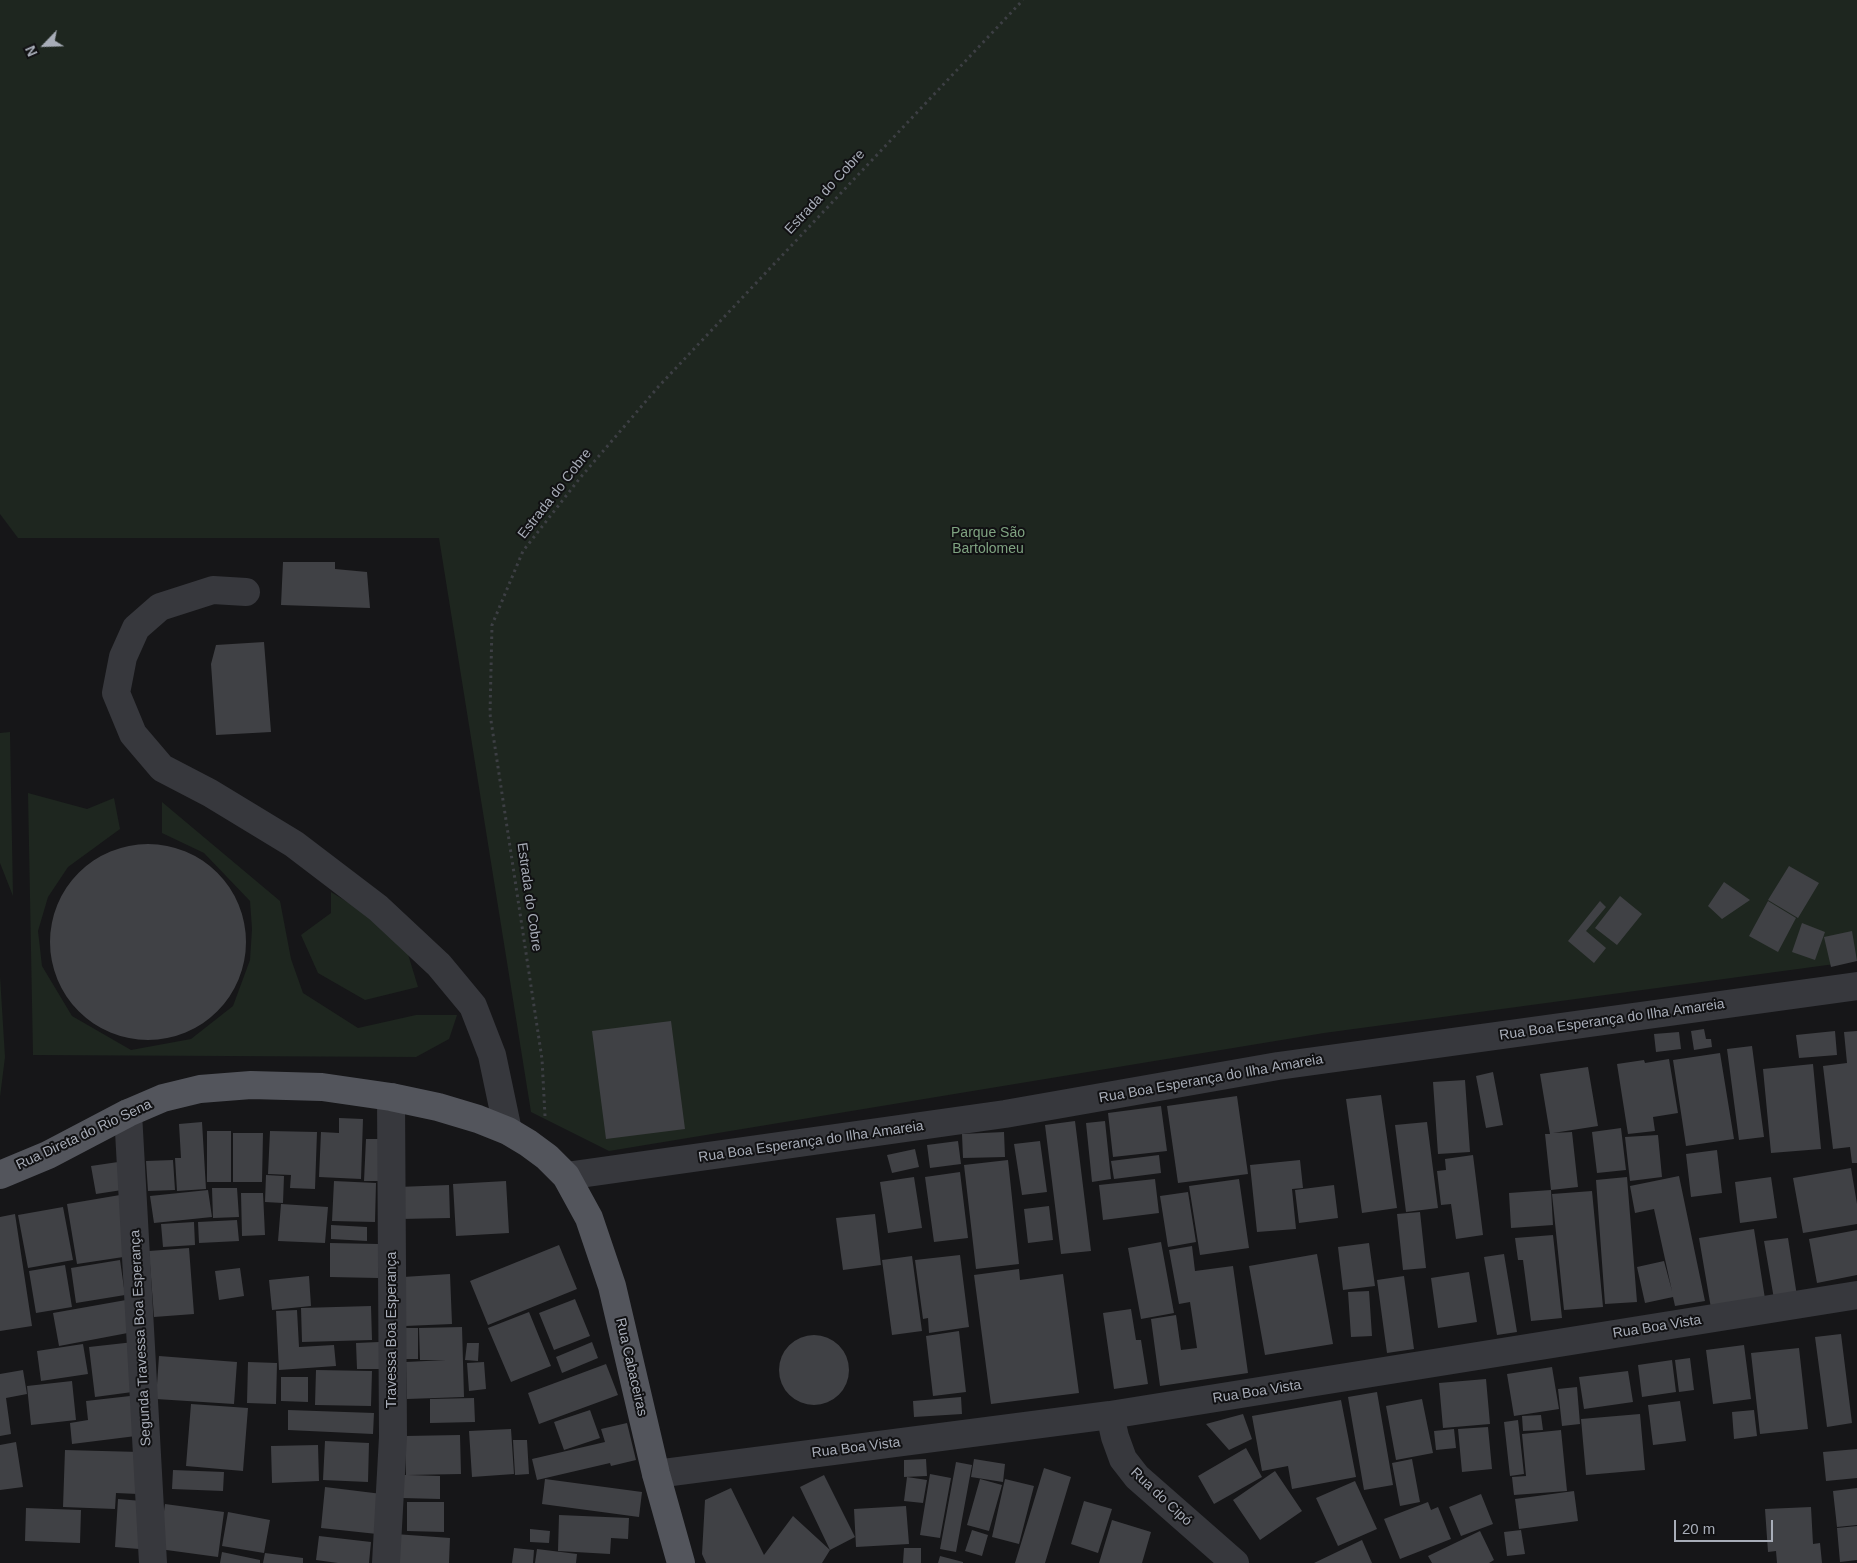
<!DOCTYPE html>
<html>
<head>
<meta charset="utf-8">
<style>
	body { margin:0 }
	#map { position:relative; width:1857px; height:1563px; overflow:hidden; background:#161618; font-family:Arial,sans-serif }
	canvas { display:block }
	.north { position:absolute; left:20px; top:20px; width:50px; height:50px; -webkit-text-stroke:4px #111113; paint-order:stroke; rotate:246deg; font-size:14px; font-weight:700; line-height:20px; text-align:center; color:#a8adb8 }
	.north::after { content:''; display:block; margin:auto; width:18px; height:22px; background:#a8adb8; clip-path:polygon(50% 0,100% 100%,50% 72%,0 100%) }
	.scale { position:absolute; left:1674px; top:1520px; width:99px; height:22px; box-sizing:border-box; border:2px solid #a8adb8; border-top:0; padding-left:6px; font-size:15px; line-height:18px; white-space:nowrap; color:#a8adb8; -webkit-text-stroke:4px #111113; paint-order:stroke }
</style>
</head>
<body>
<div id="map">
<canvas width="1857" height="1563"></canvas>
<div class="north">N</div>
<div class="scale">20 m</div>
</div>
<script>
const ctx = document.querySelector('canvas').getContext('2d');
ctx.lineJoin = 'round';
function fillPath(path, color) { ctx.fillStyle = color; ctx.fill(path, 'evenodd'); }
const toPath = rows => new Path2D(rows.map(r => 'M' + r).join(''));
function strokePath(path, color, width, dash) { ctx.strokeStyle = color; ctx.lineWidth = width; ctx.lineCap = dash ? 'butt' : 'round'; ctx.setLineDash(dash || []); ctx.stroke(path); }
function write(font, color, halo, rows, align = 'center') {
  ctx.font = font + ' Arial,sans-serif'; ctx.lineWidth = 4; ctx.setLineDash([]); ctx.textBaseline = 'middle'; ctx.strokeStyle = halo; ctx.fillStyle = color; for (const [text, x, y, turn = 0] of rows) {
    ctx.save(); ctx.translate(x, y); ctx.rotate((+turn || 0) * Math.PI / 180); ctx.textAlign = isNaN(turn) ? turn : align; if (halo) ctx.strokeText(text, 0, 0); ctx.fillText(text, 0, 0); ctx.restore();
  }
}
const green = toPath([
	[0,0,1857,0,1857,961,1324,1033,609,1151,531,1112,439,538,18,538,0,514],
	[10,732,10,733,13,896,0,863,0,733],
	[28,793,87,809,114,798,120,829,68,867,48,897,38,931,42,966,72,1016,131,1050,191,1039,233,1006,250,960,252,929,250,901,204,853,162,833,162,802,280,901,291,959,303,993,358,1028,416,1015,457,1015,449,1039,416,1057,33,1055],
	[331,892,377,920,404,941,418,987,365,1000,318,973,301,935,331,913],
	[0,976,5,1057,0,1097]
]);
const building = toPath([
	[283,562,335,562,335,569,367,572,370,608,281,605],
	[264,642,271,732,216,735,211,664,216,645],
	'50 942a98 98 0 1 1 196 0a98 98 0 1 1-196 0Z',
	[1789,866,1819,883,1798,918,1768,900],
	[1724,882,1750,900,1722,919,1708,906],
	[1620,896,1642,914,1617,945,1595,928],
	[1600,901,1606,907,1586,931,1606,948,1594,963,1568,941],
	[1768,901,1796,918,1778,952,1749,936],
	[1802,923,1825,932,1815,960,1792,952],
	[1852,931,1857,961,1831,967,1824,937],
	[671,1021,685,1129,606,1139,592,1031],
	[1704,1029,1706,1039,1711,1039,1712,1047,1694,1050,1691,1031],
	[1835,1031,1837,1055,1799,1058,1796,1035],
	[1857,1031,1857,1163,1852,1163,1850,1147,1833,1149,1823,1066,1847,1063,1844,1032],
	[1679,1032,1681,1049,1656,1052,1654,1034],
	[1752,1046,1764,1137,1739,1140,1727,1049],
	[1720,1053,1734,1139,1686,1146,1673,1060],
	[1669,1059,1678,1113,1653,1117,1655,1131,1628,1134,1617,1064,1644,1060,1645,1063],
	[1813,1064,1821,1149,1771,1153,1763,1069],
	[1588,1067,1598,1126,1553,1133,1572,1132,1578,1187,1551,1190,1545,1134,1550,1134,1540,1074],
	[1493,1072,1503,1125,1486,1128,1476,1076],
	[1465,1080,1470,1152,1438,1154,1433,1082],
	[1381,1095,1397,1208,1362,1213,1346,1099],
	[1237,1096,1248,1174,1178,1183,1167,1106],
	[1161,1106,1167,1151,1113,1157,1108,1113],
	[339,1118,363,1119,361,1179,319,1177,321,1132,339,1133],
	[1075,1121,1091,1251,1061,1254,1045,1125],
	[1105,1121,1111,1179,1092,1182,1086,1123],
	[202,1122,206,1189,177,1191,175,1158,181,1158,179,1124],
	[1427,1122,1438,1208,1406,1212,1395,1125],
	[1621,1128,1626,1170,1597,1173,1592,1132],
	[207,1131,231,1131,231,1182,207,1182],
	[270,1131,317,1132,315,1189,290,1188,291,1175,268,1174],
	[1004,1132,1005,1157,963,1158,962,1134],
	[233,1133,263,1133,262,1182,233,1182],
	[1658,1135,1662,1177,1630,1181,1625,1137],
	[366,1139,380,1139,379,1181,364,1181],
	[958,1141,961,1164,930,1168,927,1145],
	[1040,1141,1047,1192,1022,1195,1014,1144],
	[915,1149,919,1167,892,1173,887,1155],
	[1717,1150,1722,1193,1691,1197,1686,1154],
	[1159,1155,1161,1173,1114,1179,1111,1161],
	[1473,1155,1483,1235,1456,1239,1451,1204,1441,1205,1437,1171,1446,1170,1445,1159],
	[173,1160,175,1190,148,1191,146,1161],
	[1008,1160,1019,1264,976,1269,964,1165],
	[1300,1160,1303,1188,1292,1189,1296,1229,1257,1232,1250,1165],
	[118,1162,122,1190,96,1194,91,1166],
	[1851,1168,1857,1204,1857,1224,1803,1233,1793,1178],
	[960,1172,968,1238,934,1242,925,1177],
	[266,1175,284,1176,283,1203,265,1202],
	[1679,1176,1705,1301,1675,1306,1673,1297,1645,1303,1637,1267,1664,1261,1672,1291,1654,1209,1635,1213,1630,1186],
	[914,1177,922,1228,888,1233,880,1182],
	[1627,1177,1637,1302,1605,1304,1596,1180],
	[1771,1177,1777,1218,1740,1223,1735,1182],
	[1155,1179,1159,1213,1103,1220,1099,1185],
	[1239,1179,1249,1248,1200,1255,1189,1186],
	[334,1181,376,1183,375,1222,332,1221],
	[506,1181,509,1233,456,1236,453,1184],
	[449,1185,450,1218,400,1219,398,1187],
	[1334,1185,1338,1218,1299,1223,1295,1190],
	[212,1188,237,1188,239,1217,213,1218],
	[208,1190,212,1217,154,1223,150,1196],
	[1551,1190,1553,1225,1511,1228,1509,1193],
	[1592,1191,1603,1307,1564,1310,1552,1194],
	[1188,1192,1196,1242,1168,1247,1160,1196],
	[241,1193,263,1193,265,1235,242,1236],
	[120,1195,130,1256,77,1264,67,1204],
	[281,1204,328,1207,325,1243,278,1241],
	[1049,1206,1053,1240,1028,1243,1024,1209],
	[63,1207,73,1260,28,1268,18,1215],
	[1420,1212,1426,1268,1403,1270,1397,1214],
	[15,1214,32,1326,0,1331,0,1217],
	[875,1214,881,1265,843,1270,836,1218],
	[237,1220,239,1241,199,1243,198,1222],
	[194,1222,195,1245,163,1247,161,1224],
	[331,1225,367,1227,367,1241,331,1239],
	[1754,1229,1766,1305,1712,1314,1699,1238],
	[1857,1230,1857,1275,1817,1283,1809,1239],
	[1553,1235,1562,1318,1531,1321,1523,1260,1518,1260,1515,1238],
	[1788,1238,1797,1296,1774,1299,1764,1241],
	[1161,1242,1174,1313,1141,1319,1128,1248],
	[330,1243,378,1244,378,1278,330,1277],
	[1369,1243,1375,1286,1343,1290,1338,1247],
	[559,1245,577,1289,488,1325,470,1281],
	[1192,1246,1195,1271,1233,1266,1248,1373,1160,1386,1151,1319,1176,1315,1181,1350,1197,1348,1190,1302,1179,1304,1169,1250],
	[189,1248,194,1314,154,1317,149,1251],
	[1317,1254,1333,1344,1265,1355,1249,1266],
	[1504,1254,1517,1332,1497,1335,1484,1257],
	[960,1255,969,1327,929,1333,928,1318,923,1319,915,1260],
	[912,1256,922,1331,892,1335,882,1260],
	[120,1260,125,1295,76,1303,71,1268],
	[65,1265,72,1307,36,1313,29,1271],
	[240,1268,244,1296,219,1300,215,1271],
	[1019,1269,1020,1280,1063,1274,1079,1393,991,1404,974,1275],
	[1469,1272,1477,1322,1438,1328,1431,1278],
	[450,1274,452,1324,405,1326,403,1277],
	[309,1276,311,1306,272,1310,269,1280],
	[1404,1276,1414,1349,1387,1353,1377,1280],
	[1369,1291,1372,1336,1351,1337,1348,1292],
	[575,1299,590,1336,554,1350,539,1313],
	[126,1300,133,1332,59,1346,53,1313],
	[371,1306,372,1340,302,1342,301,1308],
	[1131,1309,1136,1340,1141,1340,1148,1384,1114,1389,1103,1313],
	[297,1310,299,1347,334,1345,336,1366,279,1370,276,1311],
	[529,1312,551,1366,511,1382,488,1328],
	[462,1327,464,1397,407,1399,406,1362,446,1360,420,1360,419,1328],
	[406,1328,418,1328,418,1359,406,1359],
	[959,1331,966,1392,933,1396,926,1336],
	[1841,1334,1852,1423,1827,1427,1815,1337],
	'779 1370a35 35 0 1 1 70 0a35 35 0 1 1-70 0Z',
	[134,1342,140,1391,95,1397,89,1347],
	[379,1342,379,1369,357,1369,356,1343],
	[592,1342,598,1358,562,1373,556,1357],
	[467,1343,479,1343,478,1361,465,1360],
	[83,1344,88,1374,41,1381,37,1351],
	[1744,1345,1751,1399,1713,1404,1706,1350],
	[1799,1348,1808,1429,1760,1434,1751,1353],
	[159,1356,237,1362,234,1404,156,1399],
	[1690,1358,1694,1390,1679,1392,1675,1360],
	[1672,1360,1676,1392,1642,1397,1638,1365],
	[248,1362,277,1363,276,1404,247,1403],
	[484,1362,486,1389,469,1391,467,1363],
	[606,1364,618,1395,539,1424,528,1393],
	[1552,1367,1559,1409,1514,1416,1507,1374],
	[23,1370,27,1394,6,1398,11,1434,0,1436,0,1374],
	[316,1370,372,1371,371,1406,315,1405],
	[1628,1371,1633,1402,1584,1409,1579,1377],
	[281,1377,308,1377,308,1402,281,1401],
	[1486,1379,1490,1424,1443,1428,1439,1383],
	[72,1381,76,1420,31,1425,27,1386],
	[1577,1387,1580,1424,1562,1426,1558,1389],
	[1377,1392,1393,1485,1364,1490,1348,1397],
	[139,1395,144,1435,72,1444,70,1423,88,1420,86,1401],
	[961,1397,962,1414,914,1417,913,1401],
	[474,1398,475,1422,430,1423,430,1399],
	[1422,1399,1433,1453,1396,1460,1386,1406],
	[1341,1400,1356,1477,1292,1489,1288,1466,1262,1471,1252,1416],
	[1680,1401,1686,1441,1653,1445,1648,1405],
	[191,1404,248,1408,243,1471,186,1466],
	[288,1410,374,1413,373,1434,288,1430],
	[590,1410,600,1438,564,1450,554,1422],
	[1754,1410,1757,1436,1734,1439,1732,1412],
	[1243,1414,1252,1439,1229,1450,1206,1424],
	[1640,1414,1645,1470,1586,1475,1581,1419],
	[1541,1415,1543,1430,1523,1431,1522,1416],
	[1518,1420,1524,1474,1510,1476,1504,1422],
	[627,1423,636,1460,611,1466,610,1463,537,1480,532,1459,605,1442,601,1429],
	[1488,1427,1492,1469,1462,1472,1458,1429],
	[511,1429,514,1474,472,1477,469,1431],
	[1454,1429,1456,1448,1436,1450,1434,1431],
	[1561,1430,1567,1491,1514,1495,1512,1477,1526,1476,1522,1434],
	[460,1435,461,1474,408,1475,440,1476,440,1499,402,1498,403,1475,406,1475,405,1436],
	[513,1440,527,1440,529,1474,515,1475],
	[325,1441,369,1443,368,1482,323,1480],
	[16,1442,23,1487,0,1490,0,1445],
	[318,1445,319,1481,272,1483,271,1446],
	[1246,1448,1262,1477,1214,1504,1198,1476],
	[1857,1449,1857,1478,1826,1481,1823,1452],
	[65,1450,140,1452,138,1494,116,1493,115,1509,63,1507],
	[926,1459,927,1476,904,1477,904,1460],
	[974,1459,1005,1464,1003,1482,971,1477],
	[1412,1459,1420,1502,1400,1506,1392,1463],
	[956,1462,972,1465,956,1552,940,1549],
	[1044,1468,1071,1477,1045,1563,1015,1563],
	[173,1470,224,1472,223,1491,172,1489],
	[1275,1471,1302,1511,1260,1540,1233,1500],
	[930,1474,951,1478,940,1538,920,1535],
	[824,1475,855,1537,830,1550,800,1487],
	[907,1477,927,1480,923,1503,904,1501],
	[545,1479,642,1492,639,1517,542,1504],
	[980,1479,1002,1485,989,1531,967,1525],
	[1005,1479,1034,1486,1019,1544,992,1537],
	[1355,1481,1377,1529,1338,1546,1316,1498],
	[325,1487,382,1494,377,1534,321,1528],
	[731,1488,764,1555,793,1516,830,1550,822,1563,706,1563,702,1554,705,1500],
	[1857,1488,1857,1525,1837,1527,1833,1491],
	[1574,1491,1578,1521,1519,1529,1515,1499],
	[1481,1494,1493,1524,1461,1536,1449,1507],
	[118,1499,142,1501,139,1549,115,1547],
	[1084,1501,1112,1509,1098,1553,1071,1544],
	[407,1502,444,1502,444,1532,407,1531],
	[1428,1502,1431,1510,1438,1507,1451,1539,1400,1559,1384,1519],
	[165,1504,224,1512,218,1557,159,1549],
	[906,1506,909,1544,856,1547,854,1509],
	[1811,1507,1813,1544,1820,1543,1822,1563,1777,1563,1776,1551,1768,1552,1765,1509],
	[26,1508,81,1510,80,1543,25,1541],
	[228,1512,270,1520,264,1553,222,1546],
	[559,1515,629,1518,628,1539,611,1538,610,1554,558,1551],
	[1112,1520,1151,1532,1142,1563,1099,1563],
	[1857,1526,1857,1560,1840,1562,1837,1528],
	[530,1529,550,1531,549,1543,530,1542],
	[972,1530,988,1535,982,1556,965,1551],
	[1521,1530,1525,1554,1507,1556,1504,1532],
	[1480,1531,1494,1560,1489,1563,1432,1563,1428,1556],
	[395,1534,450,1538,449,1563,393,1563],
	[319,1536,371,1542,369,1563,338,1563,316,1560],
	[1362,1540,1372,1563,1314,1563],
	[514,1548,534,1550,533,1563,512,1563],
	[904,1548,921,1548,921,1563,903,1563],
	[537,1549,577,1554,576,1563,535,1563],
	[222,1552,260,1560,260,1563,220,1563],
	[265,1553,303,1558,303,1563,263,1563],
	[940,1556,963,1562,963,1563,938,1563]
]);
const path = toPath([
	[545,1116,542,1059,490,714,492,625,523,551,580,478,659,386,1023,0]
]);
const minor = toPath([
	[246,592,213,590,160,607,136,628,123,657,116,693,133,734,162,768,210,793,294,844,378,908,439,965,473,1006,492,1055,508,1131],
	[128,1113,153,1563],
	[566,1176,1005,1114,1278,1066,1857,986],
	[1110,1415,1115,1437,1123,1459,1137,1477,1235,1563],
	[656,1474,1110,1415,1857,1295],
	[386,1563,393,1437,391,1097]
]);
const major = toPath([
	[0,1175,48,1155,128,1113,163,1098,200,1089,251,1085,322,1087,391,1097,438,1107,478,1119,508,1131,528,1143,547,1157,566,1176,589,1218,612,1286,656,1474,681,1563]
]);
const streetNames = [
	["Estrada do Cobre",825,192,-47],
	["Estrada do Cobre",555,494,-52],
	["Estrada do Cobre",529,897,82],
	["Rua Boa Esperança do Ilha Amareia",1612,1020,-8],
	["Rua Boa Esperança do Ilha Amareia",1211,1079,-10],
	["Rua Direta do Rio Sena",84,1135,-25],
	["Rua Boa Esperança do Ilha Amareia",811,1142,-8],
	["Rua Boa Vista",1657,1327,-9],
	["Travessa Boa Esperança",392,1330,-90],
	["Segunda Travessa Boa Esperança",141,1338,-93],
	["Rua Cabaceiras",631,1367,77],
	["Rua Boa Vista",1257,1392,-9],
	["Rua Boa Vista",856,1448,-7],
	["Rua do Cipó",1161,1497,43]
];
const parkNames = [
	["Parque São",988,533],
	["Bartolomeu",988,549]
];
fillPath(green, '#1e261f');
fillPath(building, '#404145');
strokePath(path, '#3d3f44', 3, [2.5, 4]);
strokePath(minor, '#37383d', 28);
strokePath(major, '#53555c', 28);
write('14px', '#a8adb8', '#111113', streetNames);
write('14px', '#7fa381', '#111113', parkNames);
</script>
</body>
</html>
